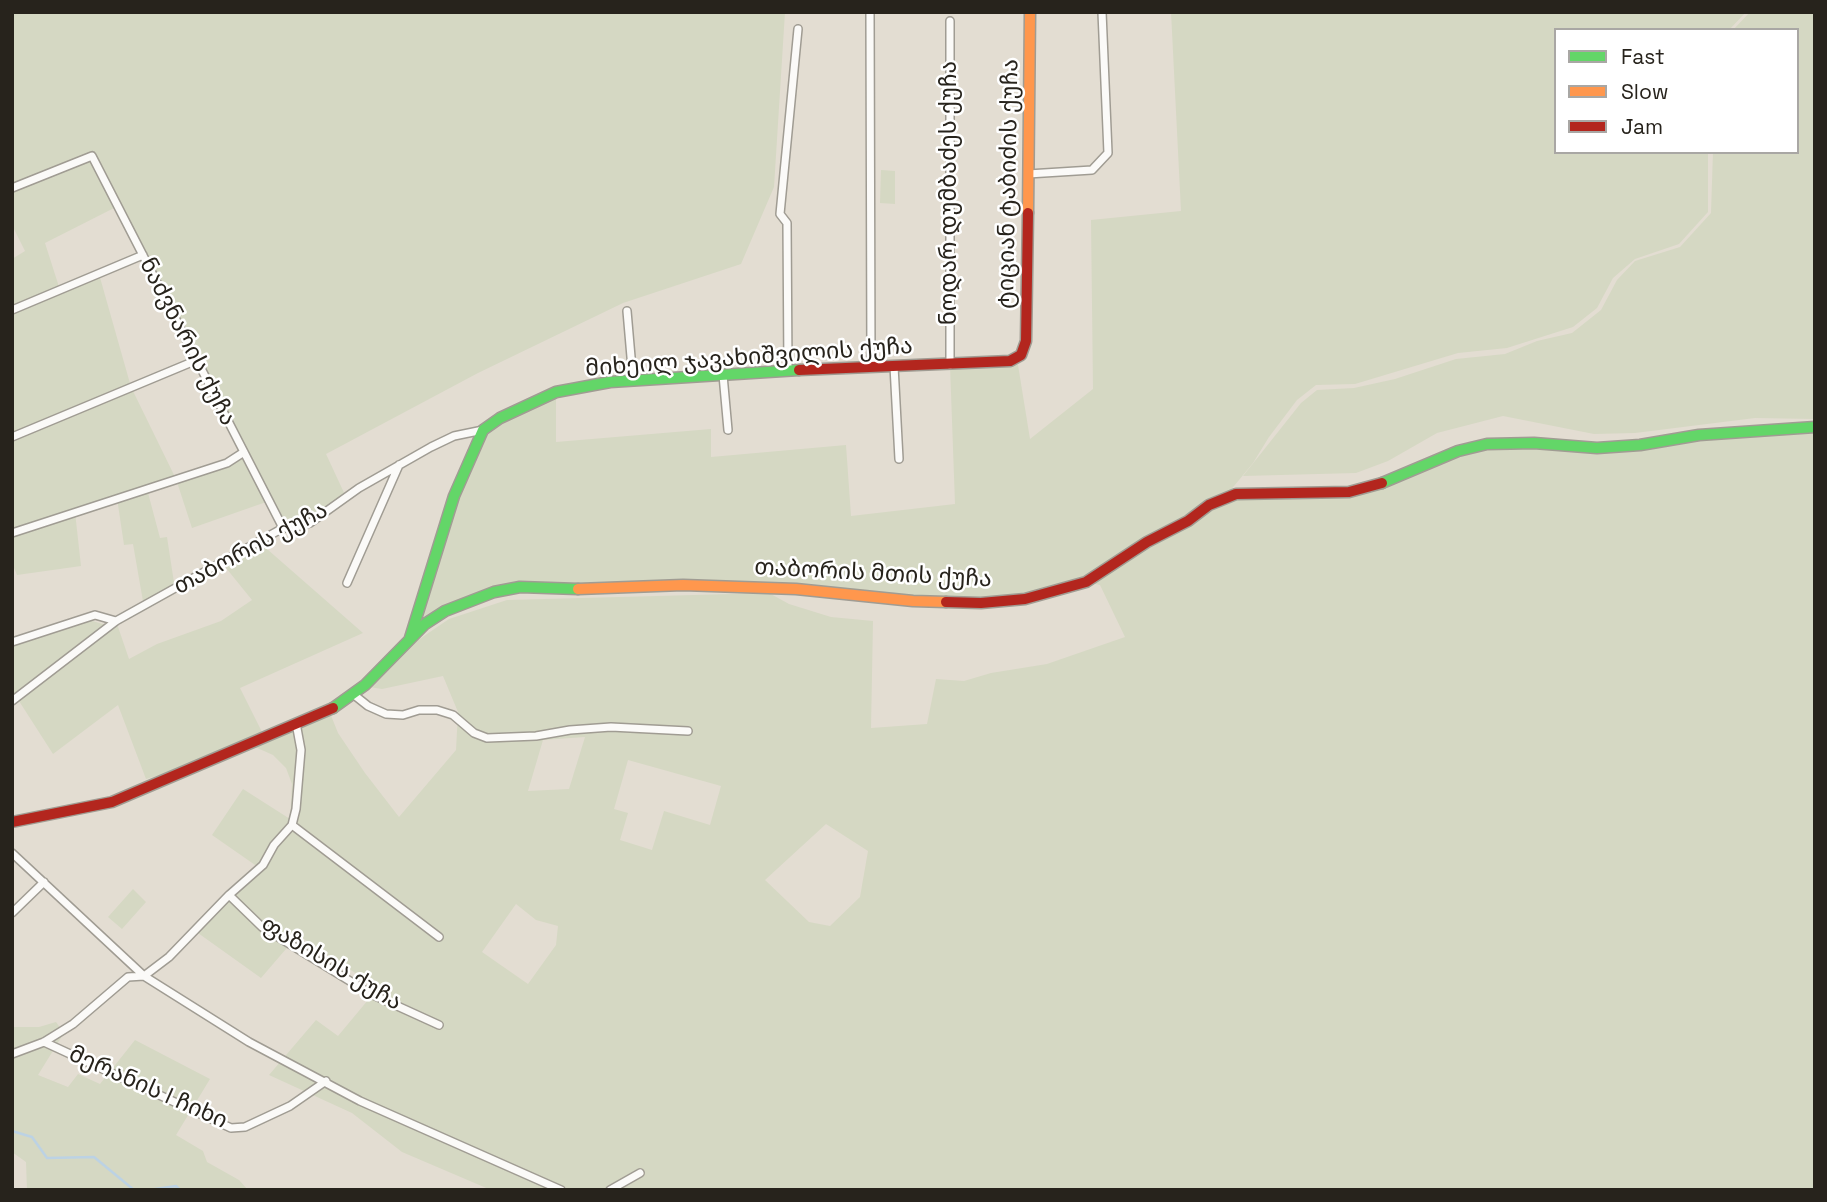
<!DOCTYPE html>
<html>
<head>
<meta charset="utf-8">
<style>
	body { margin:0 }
	#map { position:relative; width:1827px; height:1202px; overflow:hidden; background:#e3ddd2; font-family:"Space Grotesk",sans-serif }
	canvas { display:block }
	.frame { position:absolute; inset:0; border:14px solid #27231c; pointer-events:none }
	.legend { position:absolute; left:1554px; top:28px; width:245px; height:126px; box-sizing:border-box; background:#fff; border:2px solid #a9a7a4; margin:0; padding:9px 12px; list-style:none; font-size:21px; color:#27231c }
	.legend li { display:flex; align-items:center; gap:14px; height:35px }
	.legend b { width:35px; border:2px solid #a9a7a4 }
</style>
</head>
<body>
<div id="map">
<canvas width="1827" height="1202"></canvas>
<div class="frame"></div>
<ul class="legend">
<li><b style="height:9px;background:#63d668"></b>Fast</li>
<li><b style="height:9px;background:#ff974d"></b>Slow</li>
<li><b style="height:9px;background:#b3261e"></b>Jam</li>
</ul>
</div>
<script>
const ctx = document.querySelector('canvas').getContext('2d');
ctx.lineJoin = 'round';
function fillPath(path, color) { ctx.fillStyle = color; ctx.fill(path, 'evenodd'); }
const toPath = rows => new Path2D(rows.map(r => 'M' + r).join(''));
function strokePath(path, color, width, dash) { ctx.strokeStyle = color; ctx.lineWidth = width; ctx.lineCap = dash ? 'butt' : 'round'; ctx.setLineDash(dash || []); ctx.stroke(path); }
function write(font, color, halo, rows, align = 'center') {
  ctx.font = font + ' "Space Grotesk","Noto Sans Georgian",sans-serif'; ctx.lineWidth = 5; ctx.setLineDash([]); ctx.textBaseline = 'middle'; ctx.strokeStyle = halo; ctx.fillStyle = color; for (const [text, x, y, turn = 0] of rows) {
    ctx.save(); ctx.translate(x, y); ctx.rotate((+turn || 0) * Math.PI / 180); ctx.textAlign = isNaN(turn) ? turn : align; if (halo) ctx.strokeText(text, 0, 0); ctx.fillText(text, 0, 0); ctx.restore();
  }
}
const green = toPath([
	[12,12,785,12,774,187,741,264,623,303,478,373,326,454,346,497,310,523,283,528,269,501,192,528,176,479,147,489,160,538,167,537,175,589,144,607,133,544,124,545,117,498,75,512,81,566,17,575,12,563,12,259,25,251,12,225],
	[118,206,244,452,227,463,176,479,131,387,99,274,60,290,45,243],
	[1171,12,1746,12,1729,30,1556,30,1556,152,1708,152,1708,212,1679,244,1635,259,1613,278,1597,308,1573,327,1507,348,1458,353,1355,384,1316,385,1297,400,1269,437,1253,463,1225,497,1345,493,1488,441,1598,447,1815,426,1815,1190,491,1190,402,1152,352,1113,269,1075,316,1020,338,1036,378,988,298,935,261,978,198,933,258,867,212,835,243,789,290,819,292,784,286,768,273,755,255,747,330,713,338,733,365,773,399,817,456,750,458,712,443,676,382,689,369,687,405,649,449,619,507,600,769,593,789,604,831,617,873,621,871,728,927,724,936,679,964,681,991,673,1047,664,1125,637,1100,585,1086,582,981,603,796,589,549,587,473,598,410,638,454,496,483,430,556,392,556,442,711,429,711,457,846,445,851,516,955,504,950,365,1010,361,1018,365,1030,439,1093,389,1091,220,1181,211],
	[585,737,569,789,528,791,543,740],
	[628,760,721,786,710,825,664,811,652,850,620,840,628,813,614,809],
	[826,824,868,851,860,897,830,926,809,922,765,880],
	[516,904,536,920,558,926,556,945,528,984,482,952],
	[1750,12,1815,12,1815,419,1755,418,1635,433,1594,434,1503,416,1437,433,1388,461,1356,473,1243,476,1301,403,1317,390,1354,388,1395,379,1456,359,1505,354,1537,341,1572,333,1601,310,1617,280,1635,261,1680,247,1711,213,1713,152,1797,152,1797,30,1733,30],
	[881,170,895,171,895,204,880,203],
	[259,542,363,633,240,688,264,736,204,762,146,779,118,705,53,754,19,701,116,621,129,659,157,644,221,621,252,600,222,563],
	[89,620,106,625,23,691,12,696,12,646],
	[133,889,146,902,122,929,108,917],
	[56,1022,64,1033,38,1075,68,1087,78,1074,100,1084,135,1040,210,1079,176,1135,203,1151,207,1162,239,1180,248,1190,27,1190,26,1162,12,1152,12,1027,39,1027]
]);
const stream = toPath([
	[12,1131,32,1137,47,1158,94,1157,134,1190],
	[149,1190,176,1186,180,1190]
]);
const street = toPath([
	[870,12,871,366],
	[950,21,950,365],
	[1028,174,1092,170,1108,153,1102,12],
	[12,188,92,156,283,528],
	[12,310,143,255],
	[627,311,633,380],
	[894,366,899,459],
	[788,370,787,223,780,214,798,29],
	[723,375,728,430],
	[12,437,197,360],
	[12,533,227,463,244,452],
	[347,583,399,465],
	[12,642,95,615,116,621],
	[353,694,368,706,386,714,403,715,419,710,437,710,453,715,474,733,487,738,536,736,570,730,611,727,688,731],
	[12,701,116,621,283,528,293,528,310,523,359,488,431,447,454,436,483,430],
	[292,825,439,937],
	[12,853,144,976,249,1042,360,1101,561,1190],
	[229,895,262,927,371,994,439,1025],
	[12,913,44,882],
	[44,1042,231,1128,245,1127,290,1106,326,1081],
	[12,1054,44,1042,73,1024,128,977,144,976,169,957,229,895,263,865,274,845,292,825,296,809,301,750,296,723],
	[610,1190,640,1173]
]);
const fast = toPath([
	[1382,483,1458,451,1487,444,1534,443,1597,448,1640,445,1699,435,1815,427],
	[410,638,454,496,483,430,500,418,556,392,610,382,799,370],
	[333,708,365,685,425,624,445,611,494,592,520,587,578,589]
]);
const slow = toPath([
	[1028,213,1030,12],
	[578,589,683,585,796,589,913,601,946,602]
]);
const jam = toPath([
	[799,370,1010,361,1021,355,1026,341,1028,213],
	[946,602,981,603,1025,599,1086,582,1147,542,1188,521,1209,505,1236,494,1349,492,1382,483],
	[12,822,112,802,333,708]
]);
const streetNames = [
	["ტიციან ტაბიძის ქუჩა",1009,184,-89],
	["ნოდარ დუმბაძეს ქუჩა",950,193,-90],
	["ნაძვნარის ქუჩა",187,342,63],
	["მიხეილ ჯავახიშვილის ქუჩა",749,358,-4],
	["თაბორის ქუჩა",251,549,-28],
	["თაბორის მთის ქუჩა",873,574,3],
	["ფაზისის ქუჩა",331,964,31],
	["მერანის I ჩიხი",148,1088,24]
];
fillPath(green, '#d5d8c3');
strokePath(stream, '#bcd2e4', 2.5);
strokePath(street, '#a09c93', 10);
strokePath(fast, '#a09c93', 13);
strokePath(slow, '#a09c93', 13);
strokePath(jam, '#a09c93', 13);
strokePath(street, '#fbfaf8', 7);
strokePath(fast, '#63d668', 10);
strokePath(slow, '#ff974d', 10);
strokePath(jam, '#b3261e', 10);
write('23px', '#27231c', '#fff', streetNames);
</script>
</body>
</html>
